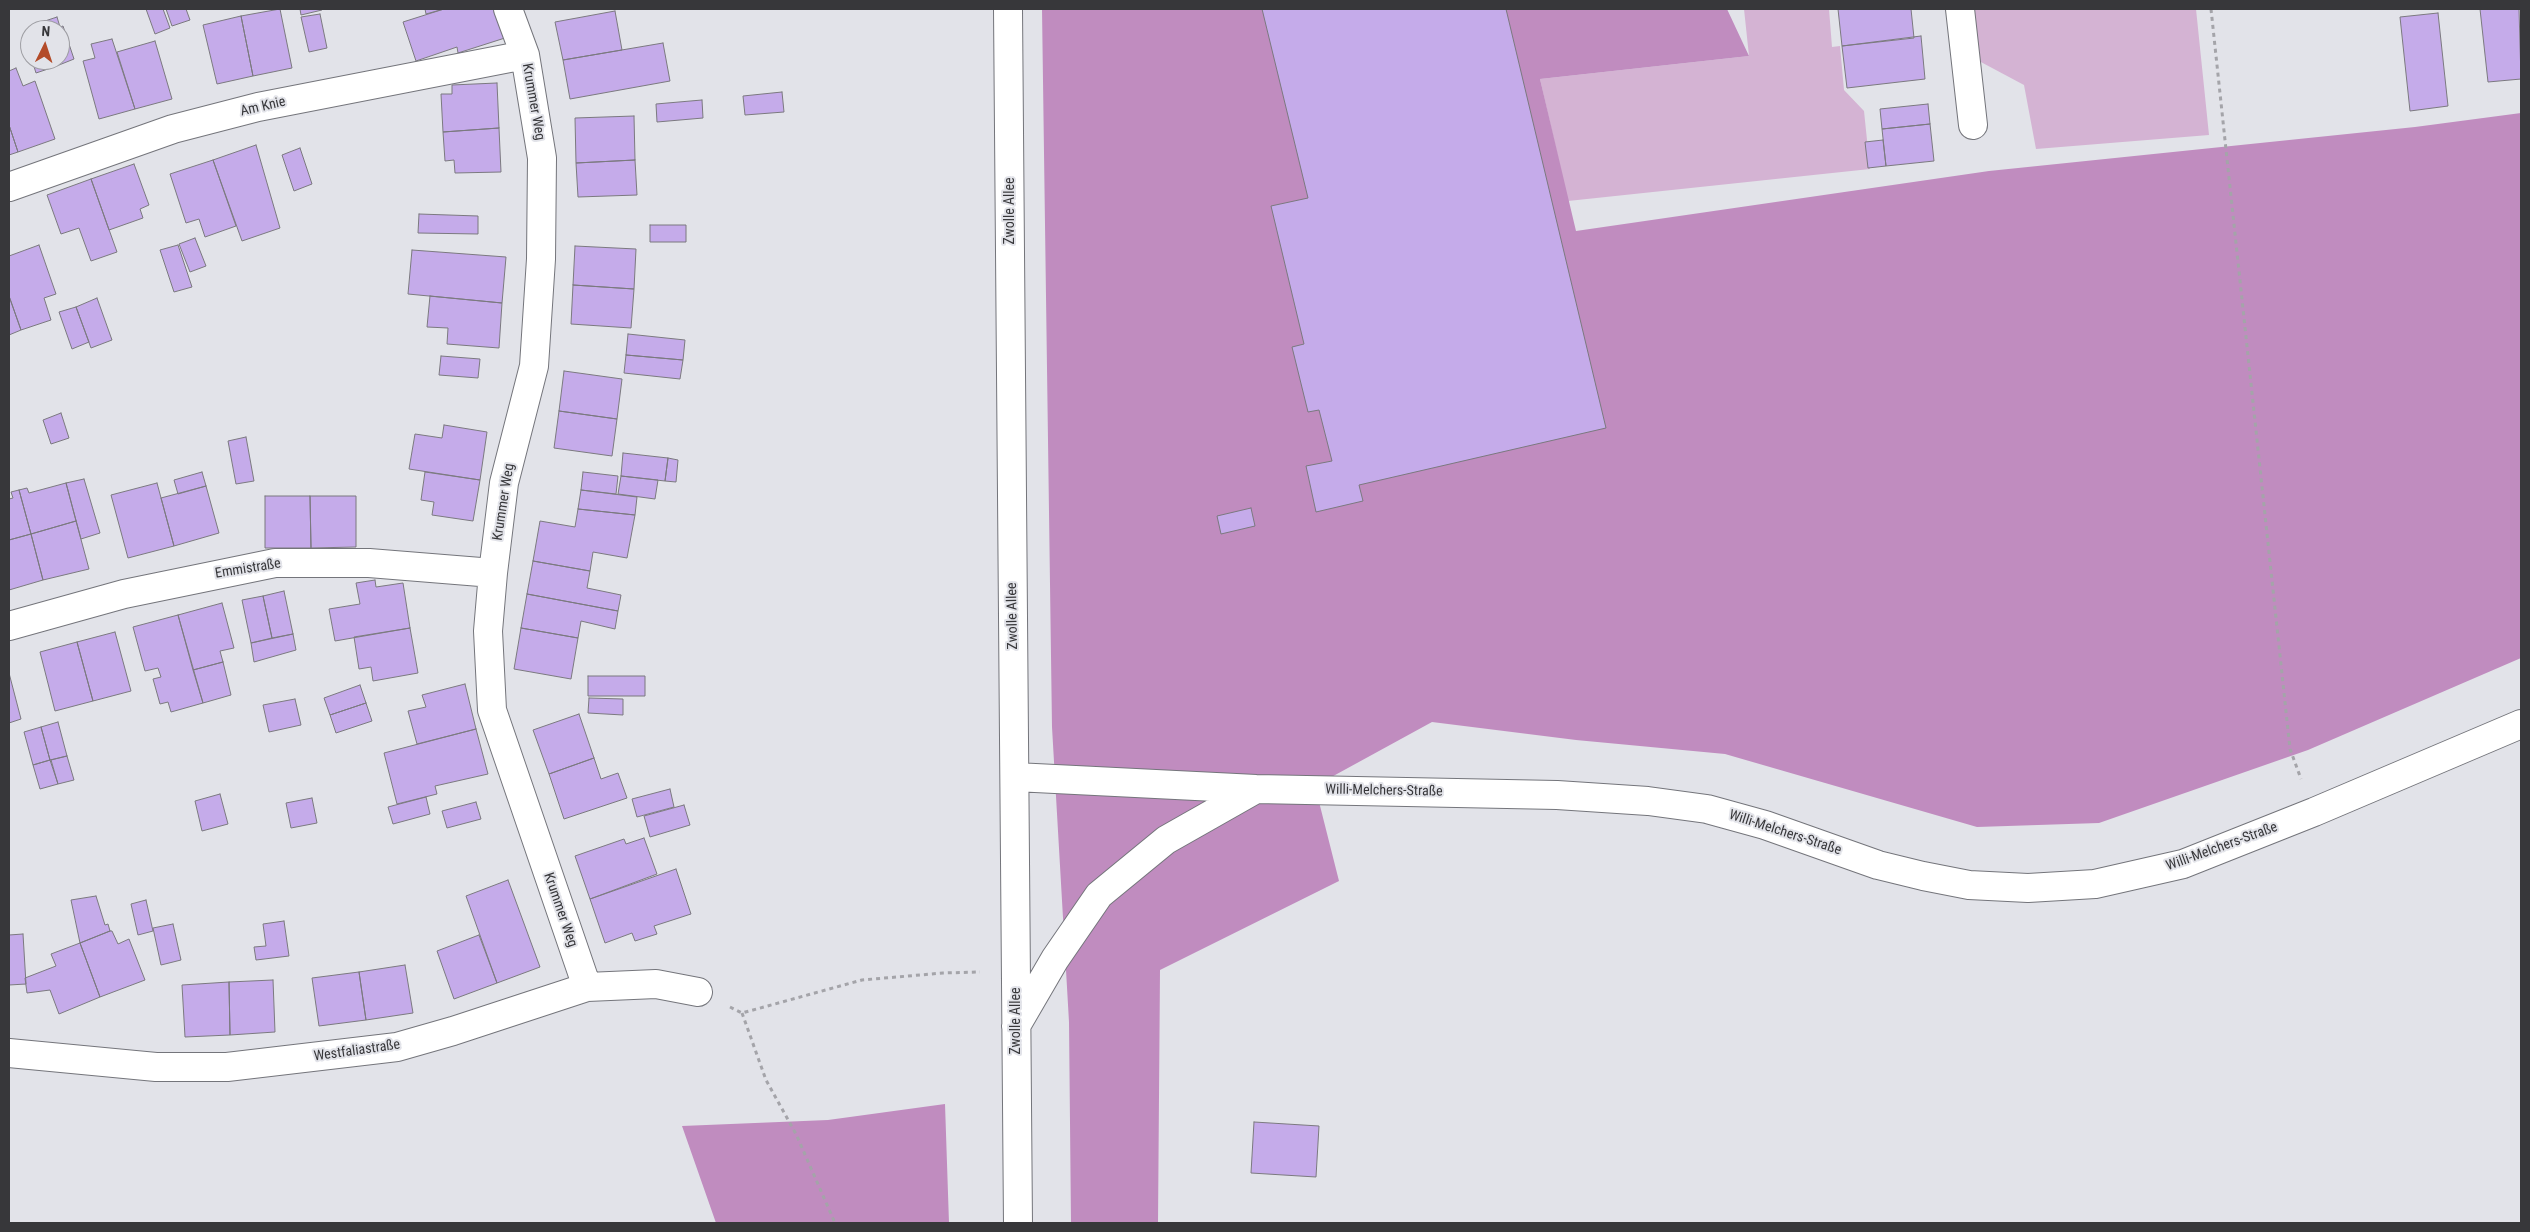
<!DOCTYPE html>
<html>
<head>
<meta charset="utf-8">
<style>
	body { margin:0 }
	#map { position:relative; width:2530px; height:1232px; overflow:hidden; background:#e2e3e9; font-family:"Roboto Condensed",sans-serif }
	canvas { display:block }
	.frame { position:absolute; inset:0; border:10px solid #37373a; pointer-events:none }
	.north { position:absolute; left:20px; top:20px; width:50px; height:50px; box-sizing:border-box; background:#e2e3e9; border:1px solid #9e9ea3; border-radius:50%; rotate:4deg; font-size:14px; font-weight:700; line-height:20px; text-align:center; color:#37373a }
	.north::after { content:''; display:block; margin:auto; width:18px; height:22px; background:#b34b29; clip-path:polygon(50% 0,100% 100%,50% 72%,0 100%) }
</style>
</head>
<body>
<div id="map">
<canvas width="2530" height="1232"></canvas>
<div class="frame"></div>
<div class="north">N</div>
</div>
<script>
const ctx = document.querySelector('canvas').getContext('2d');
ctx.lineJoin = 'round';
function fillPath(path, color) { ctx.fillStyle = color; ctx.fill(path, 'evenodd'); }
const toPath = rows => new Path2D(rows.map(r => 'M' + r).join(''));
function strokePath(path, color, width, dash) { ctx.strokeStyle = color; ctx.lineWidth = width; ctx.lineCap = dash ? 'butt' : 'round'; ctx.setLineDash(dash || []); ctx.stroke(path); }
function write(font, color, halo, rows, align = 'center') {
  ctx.font = font + ' "Roboto Condensed",sans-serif'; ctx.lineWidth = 4; ctx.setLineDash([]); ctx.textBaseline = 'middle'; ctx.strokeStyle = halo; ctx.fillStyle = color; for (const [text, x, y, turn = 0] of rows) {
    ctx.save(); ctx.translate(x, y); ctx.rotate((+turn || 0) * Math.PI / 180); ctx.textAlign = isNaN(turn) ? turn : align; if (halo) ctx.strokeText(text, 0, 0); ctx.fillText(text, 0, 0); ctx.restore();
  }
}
const green = toPath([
	[1744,9,1829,9,1832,47,1840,46,1844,90,1864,111,1870,169,1568,201,1540,79,1749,56],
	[1973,9,2196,9,2209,135,2036,149,2024,85,1979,61]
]);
const forest = toPath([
	[1042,9,1727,9,1749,56,1540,79,1576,231,1989,171,2415,127,2521,113,2521,658,2308,750,2099,823,1977,827,1725,754,1576,740,1432,722,1315,786,1339,881,1160,970,1158,1223,1071,1223,1069,1022,1052,727],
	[945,1104,949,1223,716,1223,682,1126,828,1120]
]);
const building = toPath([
	[146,9,163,9,170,28,155,34,146,9],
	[166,9,186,9,190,20,172,26,166,9],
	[280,9,292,68,253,76,241,16,280,9],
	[300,9,322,9,322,10,301,15,300,9],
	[425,9,444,9,426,14,425,9],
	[444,9,498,9,508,37,458,53,457,47,416,61,403,22,444,9],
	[1262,9,1506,9,1606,428,1359,485,1363,501,1316,512,1306,466,1332,461,1319,410,1308,412,1292,347,1304,344,1271,206,1308,198,1262,9],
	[1838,9,1911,9,1914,38,1842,46,1838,9],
	[2480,9,2519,9,2521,79,2488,82,2480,9],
	[615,11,622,50,563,60,555,22,615,11],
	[2438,13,2448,106,2410,111,2400,17,2438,13],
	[320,14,327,48,309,52,301,17,320,14],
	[241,16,253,76,217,84,203,25,241,16],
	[57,17,60,27,63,26,74,59,54,67,52,60,60,60,60,30,41,30,39,23,57,17],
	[1921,36,1925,79,1847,88,1842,46,1921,36],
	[30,38,30,55,24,40,30,38],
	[112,39,135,109,99,119,83,61,95,58,91,44,112,39],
	[155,41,172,99,135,109,117,52,155,41],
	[663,43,670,81,570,99,563,60,663,43],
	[32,60,52,60,54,67,36,73,32,60],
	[16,68,23,86,35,81,55,139,18,152,9,125,9,71,16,68],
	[497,83,499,128,443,132,441,94,452,94,452,85,497,83],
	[782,92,784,112,745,115,743,96,782,92],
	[702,100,703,118,657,122,656,104,702,100],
	[1928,104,1930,124,1882,129,1880,109,1928,104],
	[634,116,635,160,576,163,575,118,634,116],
	[1930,124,1934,161,1886,166,1882,129,1930,124],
	[9,125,18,152,9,155,9,125],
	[499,128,501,172,455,173,454,160,445,161,443,132,499,128],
	[1883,140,1886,166,1868,168,1865,142,1883,140],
	[256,145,280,228,242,241,213,160,256,145],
	[300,148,312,184,294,191,282,155,300,148],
	[213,160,236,226,205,237,199,219,186,223,170,174,213,160],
	[635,160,637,195,578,197,576,163,635,160],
	[134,164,149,205,140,209,143,218,109,230,91,179,134,164],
	[91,179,117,252,91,261,79,228,61,234,47,195,91,179],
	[419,214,478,216,478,234,418,233,419,214],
	[650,225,686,225,686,242,650,242,650,225],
	[195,238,206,266,190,272,179,244,195,238],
	[39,245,56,294,44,298,51,320,21,330,9,296,9,256,39,245],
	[178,245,192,287,174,292,160,250,178,245],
	[575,246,636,249,634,289,573,285,575,246],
	[412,250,506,257,502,303,408,294,412,250],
	[573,285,634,289,631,328,571,324,573,285],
	[9,296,21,330,9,335,9,296],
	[430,296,502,303,499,348,447,344,448,328,427,327,430,296],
	[97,298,112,340,91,348,76,307,97,298],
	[76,307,89,342,72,349,59,312,76,307],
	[628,334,685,340,683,360,626,355,628,334],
	[626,355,683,360,680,379,624,373,626,355],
	[441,356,480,359,478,378,439,375,441,356],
	[564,371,622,379,617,419,559,411,564,371],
	[559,411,617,419,612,456,554,448,559,411],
	[61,413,69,438,51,444,43,420,61,413],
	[444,425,487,432,480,480,409,469,415,434,442,438,444,425],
	[246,437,254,481,236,484,228,441,246,437],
	[623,453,668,458,665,481,621,476,623,453],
	[668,458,678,460,676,482,665,481,668,458],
	[202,472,206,486,178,494,174,480,202,472],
	[425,472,480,480,473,521,432,515,434,502,421,500,425,472],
	[583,472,618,476,616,494,581,490,583,472],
	[621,476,658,480,655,499,618,494,621,476],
	[84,479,100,533,81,539,66,483,84,479],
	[66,483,76,521,31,534,19,490,27,488,29,493,66,483],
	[157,483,174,546,128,558,111,495,157,483],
	[206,486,219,533,174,546,161,498,206,486],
	[19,490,31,534,9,540,9,499,13,498,11,492,19,490],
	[581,490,637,497,635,515,578,509,581,490],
	[265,496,310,496,311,548,265,548,265,496],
	[310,496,356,496,356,547,311,548,310,496],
	[1251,508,1255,526,1221,534,1217,516,1251,508],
	[578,509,635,515,627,558,593,552,590,571,533,561,540,521,575,527,578,509],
	[76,521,89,569,43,580,31,534,76,521],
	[31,534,43,580,9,590,9,540,31,534],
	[533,561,590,571,587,588,621,595,618,611,527,594,533,561],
	[375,580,376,587,403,583,410,628,335,641,329,609,360,604,356,583,375,580],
	[284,591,293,634,272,638,263,596,284,591],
	[527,594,618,611,615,629,581,621,578,638,521,628,527,594],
	[263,596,272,638,251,643,242,600,263,596],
	[222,603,234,648,220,651,223,662,193,670,178,615,222,603],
	[178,615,203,703,171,712,168,702,160,704,153,679,161,677,158,668,145,671,133,627,178,615],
	[410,628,418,673,373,681,371,667,359,669,354,637,410,628],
	[521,628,578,638,571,679,514,669,521,628],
	[115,632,131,691,93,701,77,642,115,632],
	[293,634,296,650,254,662,251,643,293,634],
	[77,642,93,701,55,711,40,652,77,642],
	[223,662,231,695,203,703,193,670,223,662],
	[9,673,21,719,9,723,9,673],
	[588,676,645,676,645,696,588,696,588,676],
	[465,684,476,729,417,744,408,711,426,707,422,695,465,684],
	[360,685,366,703,330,715,324,698,360,685],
	[589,698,623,699,623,715,588,713,589,698],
	[295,699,301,725,269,732,263,705,295,699],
	[366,703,372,721,336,733,330,715,366,703],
	[579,714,594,758,549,774,533,730,579,714],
	[58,722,67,756,50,760,41,727,58,722],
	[41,727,50,760,33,765,24,732,41,727],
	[476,729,488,774,435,786,437,794,397,804,384,753,476,729],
	[67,756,74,780,58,784,51,760,67,756],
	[594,758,601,779,618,773,627,798,564,819,549,774,594,758],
	[50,760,58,784,40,789,33,765,50,760],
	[670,789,674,807,637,817,632,799,670,789],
	[220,794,228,824,202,831,195,801,220,794],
	[426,797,430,814,393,824,388,807,426,797],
	[312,798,317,823,291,828,286,803,312,798],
	[476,802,481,819,447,828,442,811,476,802],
	[684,805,690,825,650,837,644,816,684,805],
	[644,838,657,874,590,899,575,856,624,839,626,844,644,838],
	[676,869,691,914,654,926,657,934,635,941,632,933,605,943,590,899,676,869],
	[508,880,540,967,497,983,466,896,508,880],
	[96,896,105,925,108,924,110,931,80,943,71,900,96,896],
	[146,900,153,931,138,935,131,904,146,900],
	[284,921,289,956,256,960,254,947,266,946,263,924,284,921],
	[173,924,181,960,161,965,153,928,173,924],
	[110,931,112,931,118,944,129,939,145,980,100,997,80,943,110,931],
	[23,934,26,984,9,985,9,935,23,934],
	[479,935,497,983,454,999,437,951,479,935],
	[80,943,100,997,59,1014,50,990,27,993,25,978,56,966,51,954,80,943],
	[405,965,413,1013,366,1020,359,972,405,965],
	[359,972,366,1020,319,1026,312,978,359,972],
	[273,980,275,1032,230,1035,229,982,273,980],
	[229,982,230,1035,185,1037,182,985,229,982],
	[1254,1122,1319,1126,1316,1177,1251,1173,1254,1122]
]);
const path = toPath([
	[2211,9,2290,749,2301,779],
	[730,1007,742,1013,862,980,943,973,980,972],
	[742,1013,766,1080,796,1134,835,1223]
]);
const minor = toPath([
	[508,9,525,55,542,158,541,259,534,366,504,483,493,573,488,631,492,710,587,987],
	[1008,9,1018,1223],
	[1960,9,1973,125],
	[9,187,173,129,258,107,525,55],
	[9,626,124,594,275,563,369,563,493,573],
	[1015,777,1256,789,1557,795,1648,801,1707,809,1765,825,1878,865,1923,876,1969,885,2028,888,2095,884,2183,864,2314,812,2521,724],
	[1016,1026,1055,959,1099,895,1166,840,1256,789],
	[9,1053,156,1067,227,1067,397,1047,453,1031,587,987,656,984,698,992]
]);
const streetNames = [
	["Krummer Weg",533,102,80],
	["Am Knie",263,107,-13],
	["Zwolle Allee",1010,211,-90],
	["Krummer Weg",504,502,-81],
	["Emmistraße",248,569,-9],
	["Zwolle Allee",1013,616,-91],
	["Willi-Melchers-Straße",1384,791,1],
	["Willi-Melchers-Straße",1785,833,18],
	["Willi-Melchers-Straße",2222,847,-20],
	["Krummer Weg",560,910,71],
	["Zwolle Allee",1016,1021,-90],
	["Westfaliastraße",357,1051,-8]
];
fillPath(green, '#d4b3d3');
fillPath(forest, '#c08cbf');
fillPath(building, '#c5abea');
strokePath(building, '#7b797f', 1);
strokePath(minor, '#74757b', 30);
strokePath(path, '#a4a4a9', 3, [4, 4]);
strokePath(minor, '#fff', 28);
write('14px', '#37373a', '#e2e3e9', streetNames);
</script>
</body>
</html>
